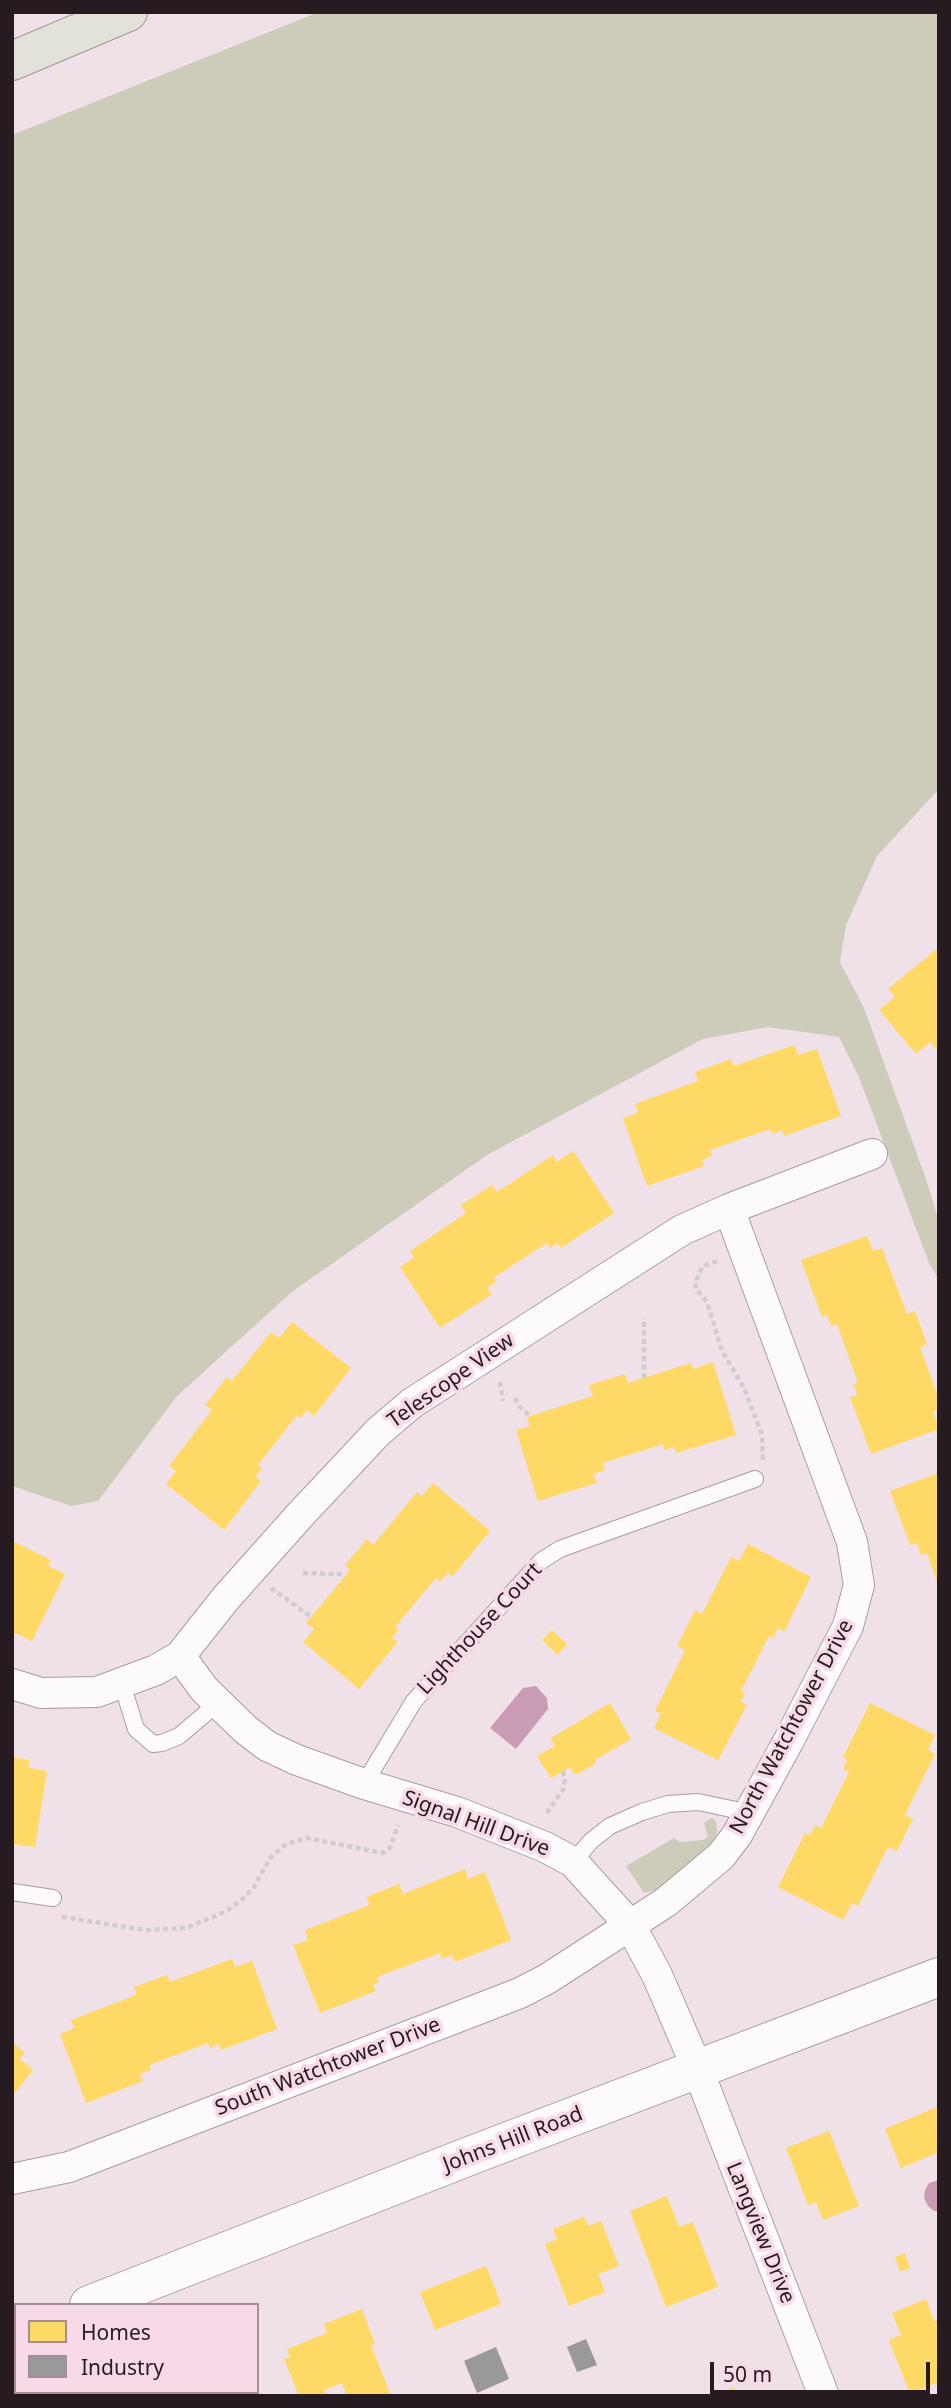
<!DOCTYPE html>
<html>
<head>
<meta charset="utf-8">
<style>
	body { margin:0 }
	#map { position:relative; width:951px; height:2408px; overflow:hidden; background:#f0e0e8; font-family:"Noto Sans",sans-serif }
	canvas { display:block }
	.frame { position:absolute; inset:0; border:14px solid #261b21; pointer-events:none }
	.legend { position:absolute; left:14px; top:2303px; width:245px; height:91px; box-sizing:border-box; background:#f7d9e8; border:2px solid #a38d98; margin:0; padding:9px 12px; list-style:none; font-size:21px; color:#261b21 }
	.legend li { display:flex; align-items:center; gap:14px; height:35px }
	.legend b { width:35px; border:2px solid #a38d98 }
	.scale { position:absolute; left:710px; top:2362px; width:220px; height:32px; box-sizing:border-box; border:4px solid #261b21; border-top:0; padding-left:9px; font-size:21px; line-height:24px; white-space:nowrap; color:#261b21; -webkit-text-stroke:5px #f7d9e8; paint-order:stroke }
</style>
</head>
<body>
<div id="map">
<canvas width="951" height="2408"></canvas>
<div class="frame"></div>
<ul class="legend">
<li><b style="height:19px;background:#ffd966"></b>Homes</li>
<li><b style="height:19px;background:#999"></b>Industry</li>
</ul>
<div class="scale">50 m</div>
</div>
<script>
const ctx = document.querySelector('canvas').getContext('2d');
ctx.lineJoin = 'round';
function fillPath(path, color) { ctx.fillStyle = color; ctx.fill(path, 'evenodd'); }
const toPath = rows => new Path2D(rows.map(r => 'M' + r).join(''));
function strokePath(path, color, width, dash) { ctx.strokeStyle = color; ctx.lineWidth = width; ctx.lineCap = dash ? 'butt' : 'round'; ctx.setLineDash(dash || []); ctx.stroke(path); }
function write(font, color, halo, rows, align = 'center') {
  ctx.font = font + ' "Noto Sans",sans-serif'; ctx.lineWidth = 7; ctx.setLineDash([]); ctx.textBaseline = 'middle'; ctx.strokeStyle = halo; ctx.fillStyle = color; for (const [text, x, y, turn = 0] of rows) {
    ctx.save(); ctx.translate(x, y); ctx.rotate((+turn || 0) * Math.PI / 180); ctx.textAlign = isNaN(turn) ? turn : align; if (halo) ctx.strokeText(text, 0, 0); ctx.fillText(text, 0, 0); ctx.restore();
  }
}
const green = toPath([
	[319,12,939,12,939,789,877,856,846,925,840,962,864,1008,926,1179,939,1222,939,1280,929,1263,859,1077,839,1037,768,1027,703,1039,487,1155,293,1291,177,1396,98,1501,71,1506,12,1486,12,135],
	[712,1818,716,1821,717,1831,715,1841,708,1853,659,1889,644,1893,626,1866,674,1838,680,1842,703,1840,708,1837,704,1823]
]);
const water = toPath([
	[536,1686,547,1698,548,1709,516,1749,490,1728,523,1688],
	[939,2180,939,2211,934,2211,928,2206,924,2198,925,2190,929,2183]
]);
const homes = toPath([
	[939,947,939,1045,935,1048,930,1042,916,1054,879,1010,895,997,888,989],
	[794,1045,798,1055,817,1049,841,1116,784,1136,782,1130,772,1134,770,1129,710,1150,712,1156,702,1160,704,1166,647,1186,623,1118,638,1113,635,1104,698,1081,695,1072,731,1059,734,1066],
	[573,1151,614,1213,561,1248,557,1243,550,1248,547,1243,493,1278,496,1282,487,1288,492,1294,440,1328,400,1267,414,1258,410,1251,466,1213,461,1205,492,1185,497,1192,553,1155,557,1162],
	[867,1236,873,1251,882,1248,907,1314,915,1311,927,1344,920,1347,939,1399,939,1409,933,1411,939,1429,871,1454,850,1397,857,1395,854,1384,858,1383,837,1324,831,1326,827,1315,822,1317,801,1260],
	[292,1322,351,1368,314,1416,307,1410,300,1418,297,1415,258,1465,262,1468,256,1477,261,1481,224,1530,166,1484,176,1471,169,1466,212,1410,205,1405,227,1377,232,1381,271,1332,279,1338],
	[713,1362,736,1435,676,1453,674,1447,664,1450,663,1444,603,1463,605,1470,593,1474,597,1483,538,1501,516,1430,530,1426,527,1417,593,1396,589,1385,625,1374,628,1383,691,1363,693,1369],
	[939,1473,939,1584,938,1584,927,1553,921,1555,917,1543,910,1545,890,1491],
	[433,1483,490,1531,452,1577,448,1572,440,1582,436,1578,395,1627,399,1630,392,1638,398,1642,359,1689,303,1642,314,1629,306,1623,350,1570,345,1565,367,1539,373,1545,417,1492,422,1496],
	[12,1541,51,1560,48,1566,65,1574,32,1641,12,1632],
	[748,1544,811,1577,784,1632,778,1628,773,1638,769,1636,741,1691,745,1694,741,1702,747,1705,718,1760,654,1728,661,1714,655,1711,685,1650,677,1646,695,1610,702,1614,731,1557,739,1561],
	[552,1630,567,1644,558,1655,542,1640],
	[610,1703,631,1739,595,1760,596,1763,580,1773,574,1774,570,1767,551,1778,537,1756,555,1746,551,1738],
	[870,1703,935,1735,928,1750,935,1754,905,1815,913,1819,897,1851,888,1847,858,1906,852,1903,843,1920,778,1887,805,1833,810,1835,815,1825,821,1828,849,1772,843,1769,847,1760,843,1757],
	[12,1757,30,1760,28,1768,47,1771,35,1847,12,1844],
	[465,1869,468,1879,485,1872,511,1940,455,1962,452,1955,442,1959,440,1953,377,1977,379,1982,373,1985,376,1991,320,2013,293,1945,308,1940,305,1930,370,1905,366,1897,399,1884,403,1894],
	[232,1959,235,1967,252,1961,277,2029,221,2050,219,2044,210,2048,208,2043,149,2065,151,2070,140,2074,143,2081,86,2103,60,2034,74,2028,71,2020,136,1995,134,1987,167,1975,170,1982],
	[12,2042,25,2053,20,2059,33,2070,12,2096],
	[939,2106,939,2152,901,2168,885,2129],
	[829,2131,859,2206,823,2220,816,2202,808,2205,786,2148],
	[667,2196,679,2227,693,2222,718,2287,666,2307,630,2211],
	[584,2217,588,2226,601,2221,619,2266,598,2274,605,2292,569,2306,545,2244,557,2239,553,2229],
	[905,2253,910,2268,900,2271,895,2257],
	[486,2266,501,2304,435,2330,420,2292],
	[926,2299,934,2321,938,2320,939,2323,939,2382,910,2394,889,2340,901,2335,892,2313],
	[362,2309,375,2344,371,2345,391,2396,347,2396,342,2383,324,2390,327,2396,299,2396,284,2359,290,2357,287,2349,327,2333,324,2324],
	[734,2387,737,2396,712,2396]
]);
const industry = toPath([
	[586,2339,597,2365,577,2372,567,2347],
	[496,2347,509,2379,477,2393,464,2361]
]);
const path = toPath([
	[717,1261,703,1266,695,1283,696,1289,707,1302,722,1351,744,1388,762,1435,763,1460],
	[644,1378,644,1318],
	[500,1382,503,1401],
	[515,1398,518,1405,530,1416],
	[303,1573,340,1574,344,1578],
	[271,1588,311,1617],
	[547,1813,564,1788,565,1779,563,1771],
	[62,1917,145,1930,186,1928,225,1912,244,1898,254,1887,271,1857,286,1844,307,1838,383,1853,390,1848,398,1825]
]);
const lane = toPath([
	[122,1684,136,1729,153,1744,162,1743,179,1736,218,1703],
	[364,1784,414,1701,541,1561,560,1549,755,1479],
	[573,1862,591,1841,610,1826,642,1812,668,1804,698,1802,750,1813],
	[12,1892,53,1898],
	[129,2392,131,2396]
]);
const street = toPath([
	[180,1656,204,1689,245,1729,267,1746,297,1760,364,1784,457,1812,545,1847,573,1862,630,1925,657,1975,698,2070,824,2396],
	[12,1684,41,1693,97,1692,156,1670,180,1656,226,1598,301,1514,378,1432,412,1403,682,1230,729,1209,872,1154],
	[12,2179,69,2167,520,1993,547,1979,666,1902,721,1856,737,1835,789,1740,848,1626,859,1585,852,1542,729,1209]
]);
const secondary = toPath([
	[89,2305,472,2155,939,1977],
	[12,2334,16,2333]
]);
const primary = toPath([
	[12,61,128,12]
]);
const streetNames = [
	["Telescope View",451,1381,-35],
	["Lighthouse Court",480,1629,-47],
	["North Watchtower Drive",792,1727,-62],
	["Signal Hill Drive",476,1824,20],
	["South Watchtower Drive",328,2067,-21],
	["Johns Hill Road",513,2140,-21],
	["Langview Drive",760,2233,68]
];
fillPath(green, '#cdcbba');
fillPath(water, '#ca9bb4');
fillPath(homes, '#ffd966');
fillPath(industry, '#999');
strokePath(lane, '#a89ca3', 18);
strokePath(street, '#a89ca3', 32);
strokePath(secondary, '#a89ca3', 40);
strokePath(primary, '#9e988e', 40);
strokePath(path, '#d1ccce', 4.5, [5, 3.5]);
strokePath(lane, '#fdfafc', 16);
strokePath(street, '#fdfafc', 30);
strokePath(secondary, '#fdfafc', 38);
strokePath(primary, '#e2e1da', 38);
write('21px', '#261b21', '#f7d9e8', streetNames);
</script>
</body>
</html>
